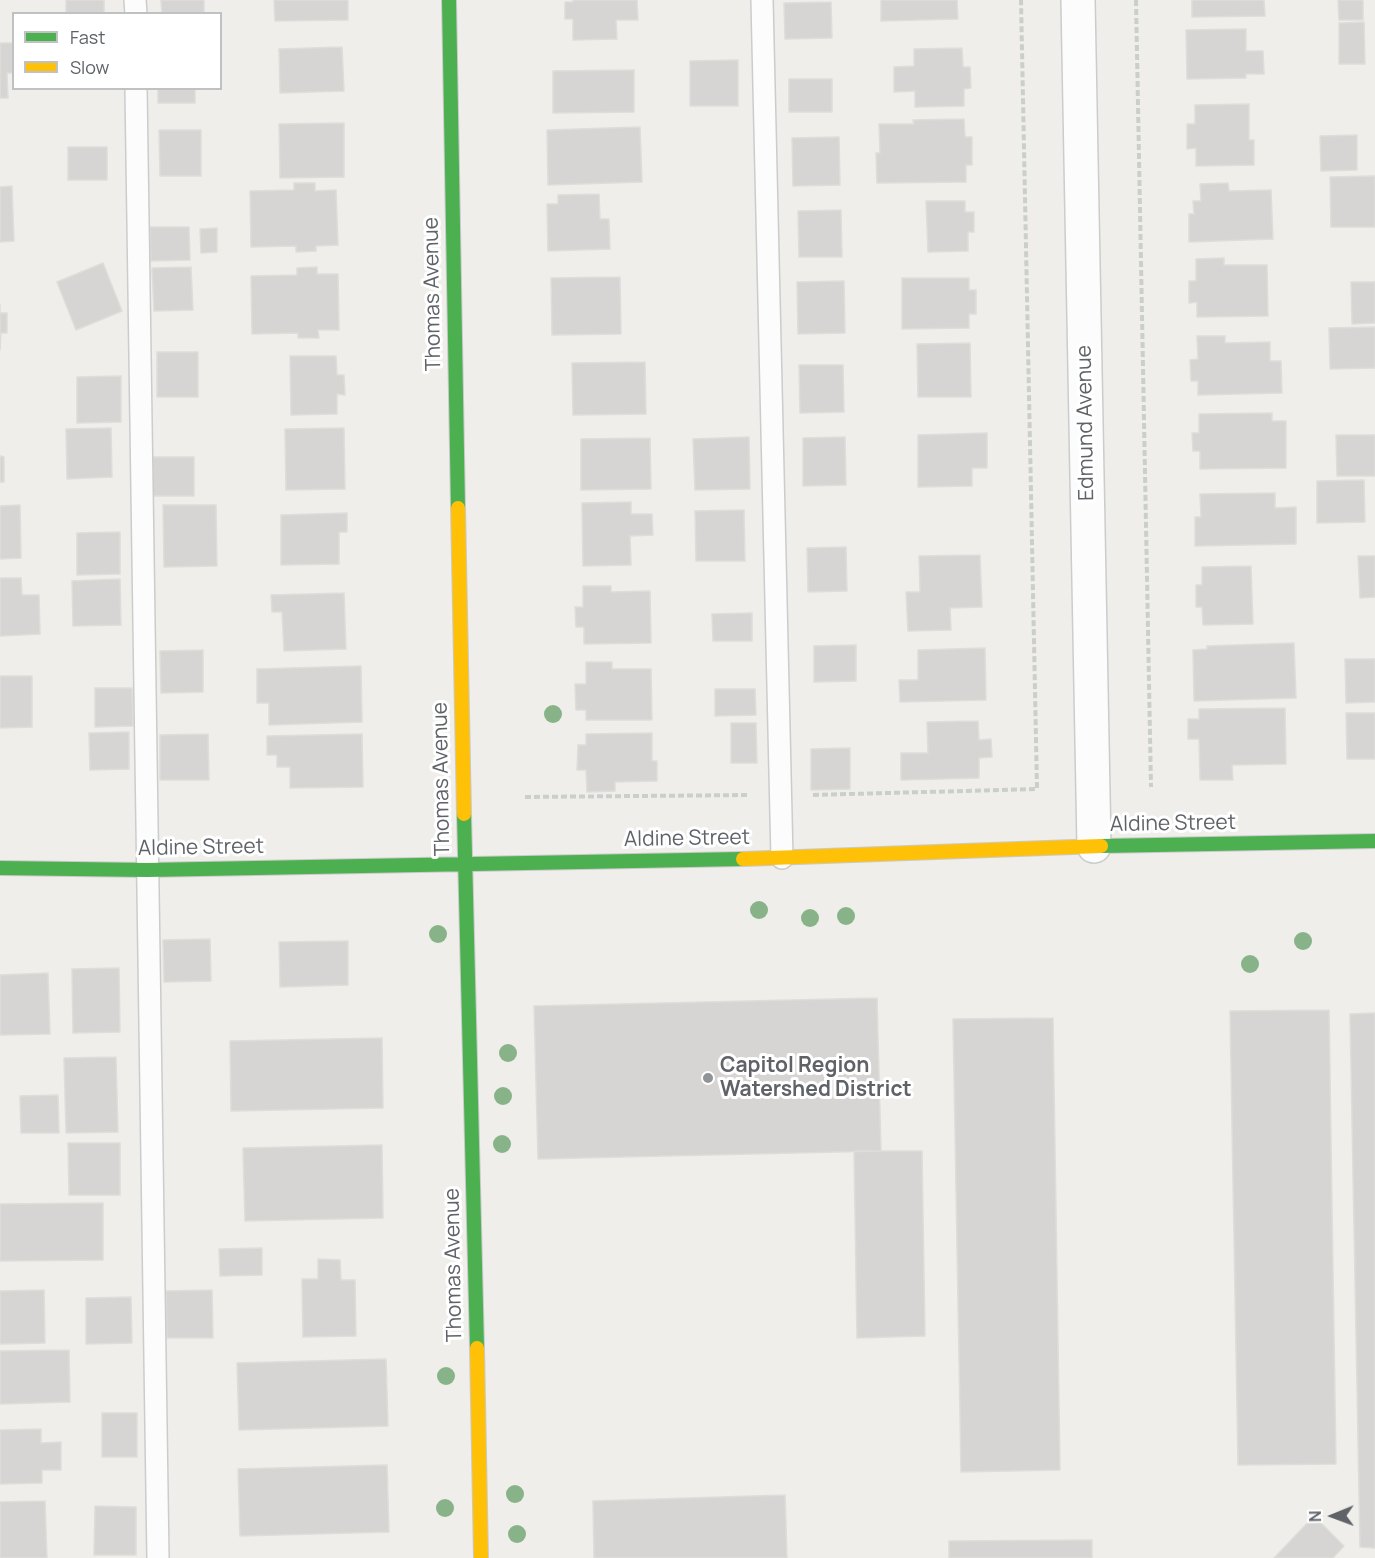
<!DOCTYPE html>
<html>
<head>
<meta charset="utf-8">
<style>
	body { margin:0 }
	#map { position:relative; width:1375px; height:1558px; overflow:hidden; background:#efeeea; font-family:Manrope,sans-serif }
	canvas { display:block }
	.legend { position:absolute; left:12px; top:12px; width:210px; height:78px; box-sizing:border-box; background:#fff; border:2px solid #bfc1c3; margin:0; padding:8px 10px; list-style:none; font-size:18px; color:#5f6368 }
	.legend li { display:flex; align-items:center; gap:12px; height:30px }
	.legend b { width:30px; border:2px solid #bfc1c3 }
	.north { position:absolute; left:1303px; top:1486px; width:60px; height:60px; -webkit-text-stroke:4px #fff; paint-order:stroke; rotate:269deg; font-size:16px; font-weight:700; line-height:24px; text-align:center; color:#5f6368 }
	.north::after { content:''; display:block; margin:auto; width:21px; height:27px; background:#5f6368; clip-path:polygon(50% 0,100% 100%,50% 72%,0 100%) }
</style>
</head>
<body>
<div id="map">
<canvas width="1375" height="1558"></canvas>
<ul class="legend">
<li><b style="height:8px;background:#4caf50"></b>Fast</li>
<li><b style="height:8px;background:#ffc107"></b>Slow</li>
</ul>
<div class="north">N</div>
</div>
<script>
const ctx = document.querySelector('canvas').getContext('2d');
ctx.lineJoin = 'round';
function fillPath(path, color) { ctx.fillStyle = color; ctx.fill(path, 'evenodd'); }
const toPath = rows => new Path2D(rows.map(r => 'M' + r).join(''));
function strokePath(path, color, width, dash) { ctx.strokeStyle = color; ctx.lineWidth = width; ctx.lineCap = dash ? 'butt' : 'round'; ctx.setLineDash(dash || []); ctx.stroke(path); }
function write(font, color, halo, rows, align = 'center') {
  ctx.font = font + ' Manrope,sans-serif'; ctx.lineWidth = 6; ctx.setLineDash([]); ctx.textBaseline = 'middle'; ctx.strokeStyle = halo; ctx.fillStyle = color; for (const [text, x, y, turn = 0] of rows) {
    ctx.save(); ctx.translate(x, y); ctx.rotate((+turn || 0) * Math.PI / 180); ctx.textAlign = isNaN(turn) ? turn : align; if (halo) ctx.strokeText(text, 0, 0); ctx.fillText(text, 0, 0); ctx.restore();
  }
}
const building = toPath([
	[66,0,104,0,104,14,66,14,66,0],
	[161,0,204,0,204,14,162,14,161,0],
	[274,0,348,0,348,20,275,21,274,0],
	[573,0,637,0,638,20,616,20,617,39,573,40,573,19,565,19,565,2,573,2,573,0],
	[881,0,957,0,958,19,881,21,881,0],
	[1192,0,1264,0,1265,16,1192,17,1192,0],
	[1338,0,1363,0,1363,20,1339,20,1338,0],
	[831,2,832,38,785,39,784,3,831,2],
	[1364,22,1365,64,1339,64,1339,23,1364,22],
	[1246,29,1246,51,1263,51,1264,74,1246,74,1246,78,1187,79,1186,30,1246,29],
	[0,43,14,43,14,73,7,73,8,98,0,98,0,43],
	[342,47,344,91,280,93,279,49,342,47],
	[962,48,963,67,970,67,971,88,964,89,964,106,915,107,915,91,894,92,894,67,914,66,914,49,962,48],
	[738,60,738,106,690,106,690,61,738,60],
	[634,70,634,112,553,113,553,71,634,70],
	[789,79,832,79,832,112,789,112,789,79],
	[158,88,195,88,195,103,158,103,158,88],
	[1249,104,1249,140,1254,140,1254,165,1196,166,1196,148,1187,149,1187,124,1195,124,1195,105,1249,104],
	[964,119,965,137,972,137,972,165,966,165,966,182,877,183,876,153,880,153,879,124,914,124,913,120,964,119],
	[344,123,344,177,280,178,279,124,344,123],
	[640,127,642,182,548,185,547,130,640,127],
	[159,130,201,130,201,176,160,176,159,130],
	[1357,135,1357,170,1321,171,1320,136,1357,135],
	[839,137,840,185,793,186,792,138,839,137],
	[68,147,107,147,107,180,68,180,68,147],
	[1375,176,1375,227,1331,227,1330,177,1375,176],
	[294,183,315,183,315,191,336,190,338,245,316,246,316,251,296,252,296,246,251,247,250,191,294,190,294,183],
	[1228,183,1229,191,1271,190,1273,239,1189,242,1189,214,1194,214,1193,201,1201,201,1200,184,1228,183],
	[12,186,14,241,0,242,0,187,12,186],
	[599,194,600,219,609,219,610,249,548,251,547,204,558,204,558,195,599,194],
	[926,201,965,201,965,212,974,212,974,232,968,232,968,251,928,252,926,201],
	[841,210,842,257,799,257,798,211,841,210],
	[150,227,189,227,190,260,151,261,150,227],
	[217,228,217,252,201,253,200,229,217,228],
	[1224,258,1224,265,1267,265,1268,316,1197,317,1197,302,1189,303,1189,281,1196,281,1196,259,1224,258],
	[103,263,122,311,76,330,57,282,103,263],
	[191,267,193,310,154,311,152,268,191,267],
	[317,267,317,274,338,274,339,330,318,330,319,338,298,338,298,333,252,334,251,276,297,275,297,268,317,267],
	[620,277,621,334,552,335,551,278,620,277],
	[902,278,969,278,969,290,976,290,976,314,969,314,969,328,902,329,902,278],
	[844,281,845,333,798,334,797,282,844,281],
	[1351,282,1375,282,1375,323,1352,324,1351,282],
	[0,305,0,313,7,313,7,333,1,333,0,350,0,305],
	[1375,327,1375,368,1330,369,1329,328,1375,327],
	[1197,336,1225,336,1225,343,1270,342,1270,361,1281,361,1282,393,1198,395,1198,381,1191,381,1190,360,1198,359,1197,336],
	[970,343,971,397,918,397,917,344,970,343],
	[157,352,198,352,198,397,157,397,157,352],
	[290,356,336,356,337,375,344,375,345,395,337,394,337,414,291,415,290,356],
	[645,362,646,414,573,415,572,363,645,362],
	[799,365,843,365,844,412,800,413,799,365],
	[121,376,121,422,77,423,77,377,121,376],
	[1272,413,1272,421,1286,421,1286,468,1200,469,1200,451,1193,451,1192,433,1199,433,1199,414,1272,413],
	[111,428,112,477,67,479,66,429,111,428],
	[344,428,345,489,286,490,285,429,344,428],
	[987,433,987,468,972,468,972,486,918,487,918,435,987,433],
	[1336,435,1375,435,1375,476,1337,476,1336,435],
	[749,437,750,489,695,490,693,439,749,437],
	[845,437,846,485,803,486,803,438,845,437],
	[650,438,651,489,581,490,581,439,650,438],
	[0,456,4,457,4,482,0,482,0,456],
	[153,457,194,457,194,496,153,496,153,457],
	[1364,480,1365,522,1317,523,1317,481,1364,480],
	[1275,493,1275,508,1296,507,1296,544,1195,546,1195,517,1201,517,1200,494,1275,493],
	[631,502,631,514,652,514,653,535,630,536,631,565,583,566,582,503,631,502],
	[20,505,21,558,0,559,0,506,20,505],
	[163,505,216,505,217,566,164,567,163,505],
	[744,510,745,561,696,561,695,511,744,510],
	[347,513,347,532,339,532,339,564,281,565,281,515,347,513],
	[120,532,120,574,77,575,77,533,120,532],
	[846,547,847,591,808,592,807,548,846,547],
	[980,555,982,607,950,608,951,630,908,631,906,592,920,592,919,556,980,555],
	[1358,556,1375,556,1375,597,1360,598,1358,556],
	[1251,566,1253,624,1203,625,1202,607,1196,607,1196,585,1202,585,1202,567,1251,566],
	[0,578,21,578,22,595,39,595,40,634,0,636,0,578],
	[120,579,121,625,73,626,72,581,120,579],
	[583,586,611,586,611,592,650,591,651,643,584,644,584,627,576,627,575,607,583,607,583,586],
	[344,593,346,649,284,651,282,612,272,612,271,595,344,593],
	[752,613,752,641,713,641,712,614,752,613],
	[1294,643,1296,698,1194,701,1193,650,1207,649,1207,646,1294,643],
	[856,645,856,681,814,682,814,646,856,645],
	[985,648,986,700,900,702,899,680,918,680,918,650,985,648],
	[203,650,203,692,161,693,160,651,203,650],
	[1345,659,1375,659,1375,702,1346,703,1345,659],
	[586,662,612,662,612,669,651,669,652,720,586,720,586,710,576,710,575,684,586,684,586,662],
	[361,666,362,722,269,725,269,703,257,703,257,669,361,666],
	[0,676,32,676,32,727,0,728,0,676],
	[95,688,132,688,133,726,95,727,95,688],
	[715,689,755,689,756,715,715,716,715,689],
	[1285,708,1286,764,1232,765,1233,780,1200,780,1199,739,1188,739,1188,719,1199,719,1199,709,1285,708],
	[1346,713,1375,713,1375,759,1347,759,1346,713],
	[978,721,979,740,991,739,992,757,979,758,979,778,901,780,901,753,928,753,927,722,978,721],
	[731,723,756,723,757,763,731,763,731,723],
	[129,732,129,769,90,770,89,733,129,732],
	[652,733,652,761,657,761,657,781,615,782,615,791,587,792,586,770,577,770,578,745,586,745,586,734,652,733],
	[208,734,209,780,160,780,160,735,208,734],
	[362,734,363,787,290,788,290,767,277,767,277,755,267,755,267,736,362,734],
	[850,748,850,789,811,790,811,749,850,748],
	[210,939,211,981,164,982,163,940,210,939],
	[348,941,348,985,280,987,279,942,348,941],
	[119,968,120,1032,73,1033,72,969,119,968],
	[48,973,50,1034,0,1035,0,975,48,973],
	[877,998,881,1151,538,1159,534,1006,877,998],
	[1329,1010,1336,1464,1238,1465,1230,1011,1329,1010],
	[1375,1013,1375,1548,1374,1548,1360,1547,1350,1014,1375,1013],
	[1053,1018,1060,1470,961,1472,953,1019,1053,1018],
	[382,1038,383,1108,231,1111,230,1041,382,1038],
	[116,1057,118,1132,66,1133,64,1058,116,1057],
	[58,1095,59,1133,21,1133,20,1096,58,1095],
	[68,1143,120,1143,120,1195,69,1195,68,1143],
	[382,1145,383,1218,245,1221,243,1148,382,1145],
	[854,1151,922,1151,925,1336,857,1338,854,1151],
	[103,1203,103,1260,0,1261,0,1204,103,1203],
	[262,1248,262,1275,220,1276,219,1249,262,1248],
	[318,1259,340,1260,341,1280,355,1280,356,1336,303,1337,302,1279,318,1279,318,1259],
	[44,1290,45,1343,0,1344,0,1291,44,1290],
	[212,1290,213,1338,167,1338,166,1291,212,1290],
	[131,1297,132,1343,86,1344,86,1298,131,1297],
	[69,1350,70,1402,0,1404,0,1351,69,1350],
	[386,1359,388,1426,239,1430,237,1363,386,1359],
	[102,1413,137,1413,137,1457,102,1457,102,1413],
	[41,1429,41,1443,61,1442,61,1470,42,1470,42,1483,0,1484,0,1430,41,1429],
	[387,1465,389,1532,240,1536,238,1469,387,1465],
	[785,1495,787,1558,594,1558,593,1501,785,1495],
	[45,1501,47,1558,0,1558,0,1502,45,1501],
	[95,1506,136,1507,136,1555,94,1555,95,1506],
	[1314,1516,1344,1546,1333,1558,1274,1558,1314,1516],
	[1092,1540,1092,1558,949,1558,949,1541,1092,1540]
]);
const path = toPath([
	[1136,0,1151,787],
	[813,795,1037,789,1021,0],
	[525,797,748,795]
]);
const lane = toPath([
	[135,0,136,14],
	[762,0,782,858],
	[136,88,158,1558]
]);
const street = toPath([
	[1078,0,1094,846]
]);
const fast = toPath([
	[449,0,458,508],
	[464,814,477,1348],
	[1101,846,1375,841],
	[0,868,147,870,743,859]
]);
const slow = toPath([
	[458,508,464,814],
	[743,859,1101,846],
	[477,1348,481,1558]
]);
const trees = [
	[553,714],
	[759,910],
	[846,916],
	[810,918],
	[438,934],
	[1303,941],
	[1250,964],
	[508,1053],
	[503,1096],
	[502,1144],
	[446,1376],
	[515,1494],
	[445,1508],
	[517,1534]
];
const markers = [
	[708,1078,6,"#919496"]
];
const streetNames = [
	["Thomas Avenue",433,294,-91],
	["Edmund Avenue",1086,423,-91],
	["Thomas Avenue",442,779,-91],
	["Aldine Street",1173,824,-1],
	["Aldine Street",687,839,-1],
	["Aldine Street",201,848,-1],
	["Thomas Avenue",454,1265,-91]
];
const poiNames = [
	["Capitol Region",720,1066],
	["Watershed District",720,1090]
];
fillPath(building, '#d6d5d3');
strokePath(building, '#deddd9', 1.5);
strokePath(lane, '#cbcccc', 24);
strokePath(street, '#cbcccc', 36);
strokePath(fast, '#cacacb', 16);
strokePath(slow, '#cacacb', 16);
strokePath(path, '#cacfcc', 4, [6, 3]);
strokePath(lane, '#fdfcfc', 21);
strokePath(street, '#fdfcfc', 33);
strokePath(fast, '#4caf50', 14);
strokePath(slow, '#ffc107', 14);
ctx.fillStyle = '#88b388';
for (const [x, y] of trees) { ctx.beginPath(); ctx.arc(x, y, 9, 0, 2 * Math.PI); ctx.fill(); }
for (const [x, y, r, color] of markers) { const dot = new Path2D(); dot.arc(x, y, r, 0, 2 * Math.PI); ctx.fillStyle = color; ctx.fill(dot); strokePath(dot, '#fff', 2); }
write('21px', '#5f6368', '#fff', streetNames);
write('bold 21px', '#5f6368', '#fff', poiNames, 'left');
</script>
</body>
</html>
